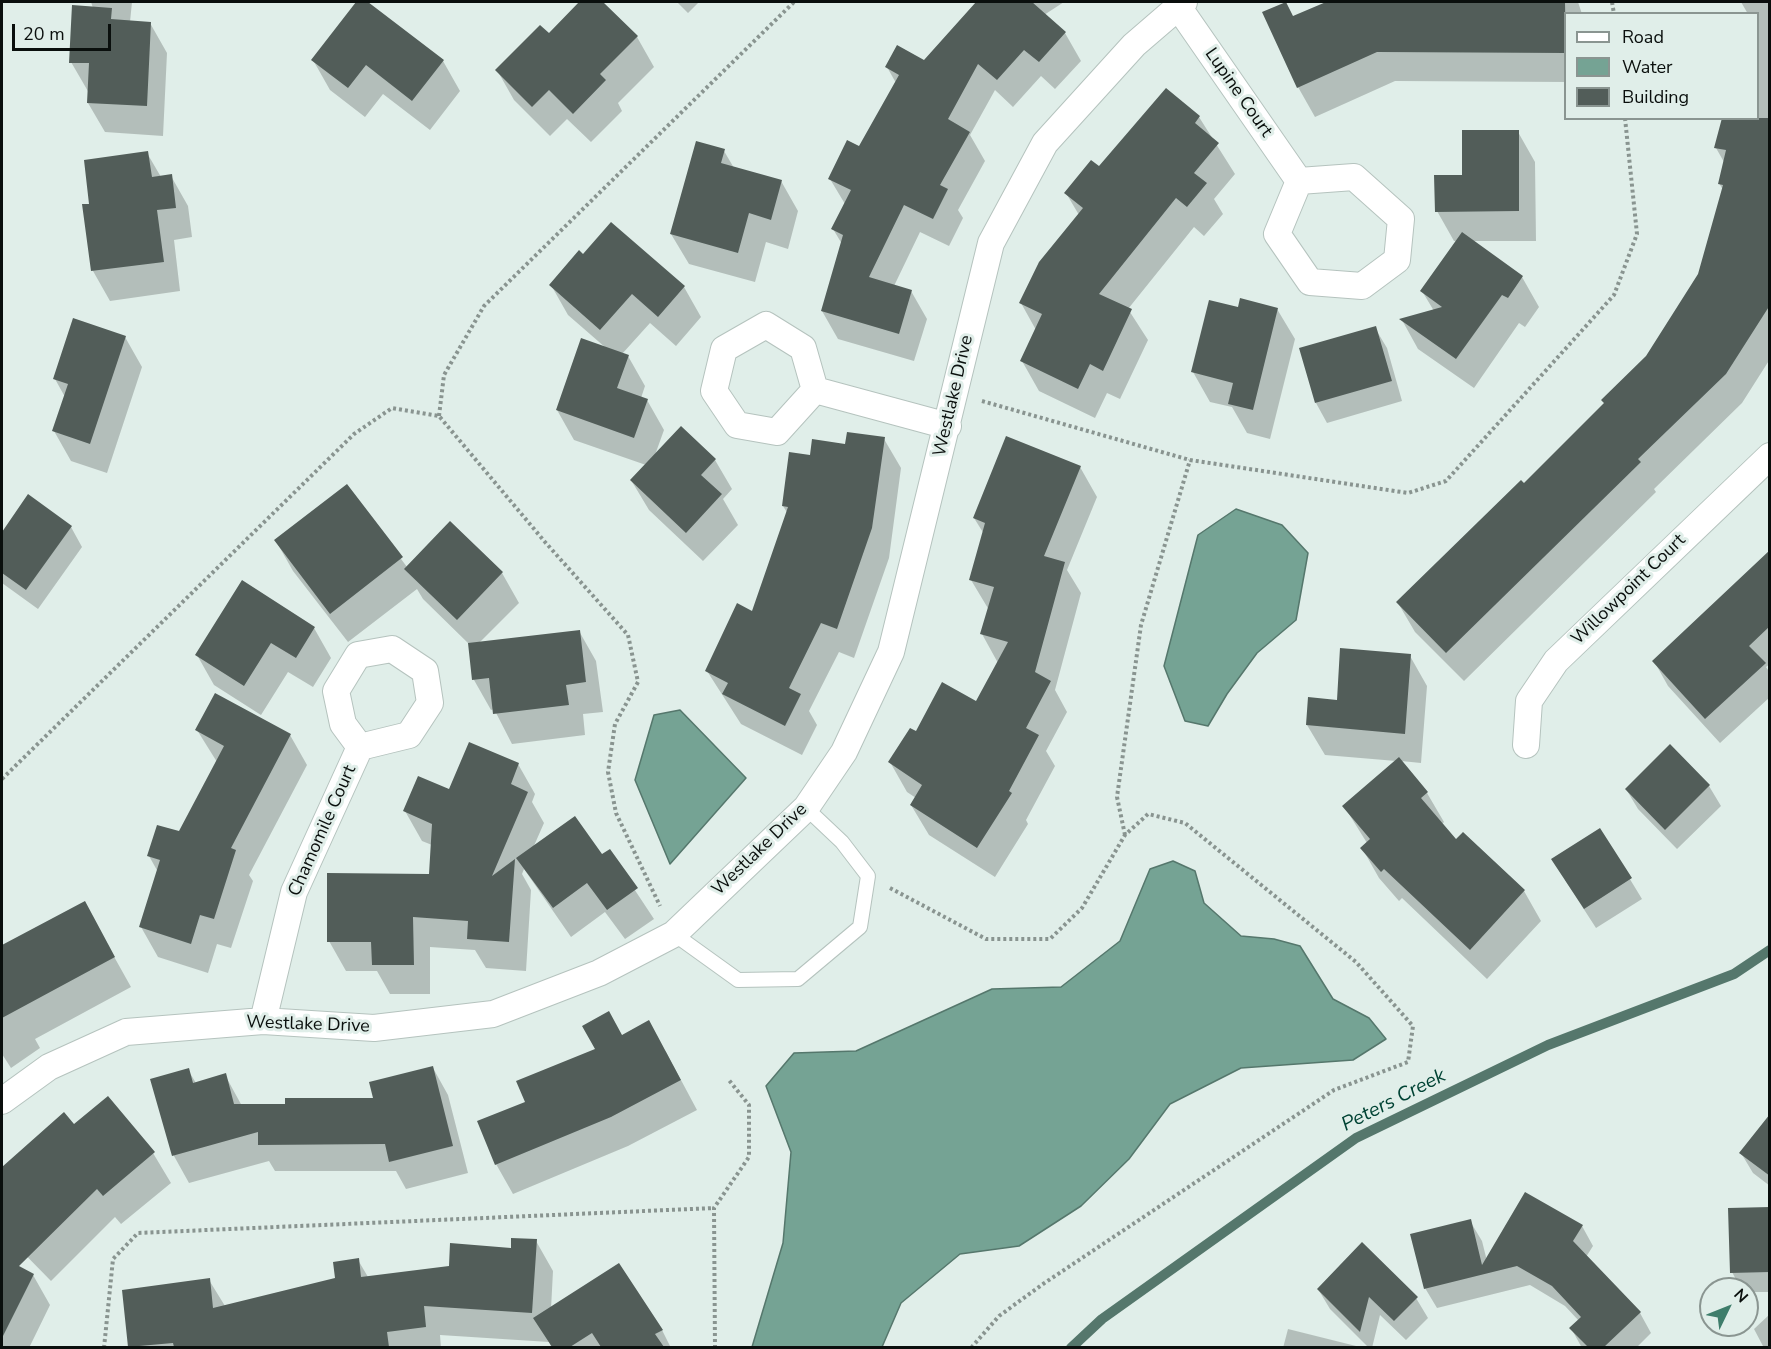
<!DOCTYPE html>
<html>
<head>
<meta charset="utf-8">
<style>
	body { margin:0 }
	#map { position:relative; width:1771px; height:1349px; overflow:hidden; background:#e0eee9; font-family:"Nunito Sans",sans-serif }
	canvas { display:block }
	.frame { position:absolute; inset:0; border:3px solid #0a0f0d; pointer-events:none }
	.legend { position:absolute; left:1564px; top:12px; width:195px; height:108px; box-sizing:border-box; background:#e0eee9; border:2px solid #8a9591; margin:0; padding:8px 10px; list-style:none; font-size:18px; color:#0a0f0d }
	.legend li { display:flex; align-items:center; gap:12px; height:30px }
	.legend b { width:30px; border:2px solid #8a9591 }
	.north { position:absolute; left:1699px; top:1277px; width:60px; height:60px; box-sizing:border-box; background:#e0eee9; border:2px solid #8a9591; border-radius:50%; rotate:47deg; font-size:16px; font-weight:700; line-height:24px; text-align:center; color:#0a0f0d }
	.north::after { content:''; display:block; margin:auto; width:21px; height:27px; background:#3e7d6b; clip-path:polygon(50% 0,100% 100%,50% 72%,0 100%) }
	.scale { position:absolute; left:12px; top:24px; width:99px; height:27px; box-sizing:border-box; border:3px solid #0a0f0d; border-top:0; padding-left:8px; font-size:18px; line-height:21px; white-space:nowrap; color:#0a0f0d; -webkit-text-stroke:4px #e0eee9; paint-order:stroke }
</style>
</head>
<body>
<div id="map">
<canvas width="1771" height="1349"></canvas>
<div class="frame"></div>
<ul class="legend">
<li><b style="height:8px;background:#fff"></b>Road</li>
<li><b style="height:16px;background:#75a394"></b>Water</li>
<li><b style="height:16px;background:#525d59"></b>Building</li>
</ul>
<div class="north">N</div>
<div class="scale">20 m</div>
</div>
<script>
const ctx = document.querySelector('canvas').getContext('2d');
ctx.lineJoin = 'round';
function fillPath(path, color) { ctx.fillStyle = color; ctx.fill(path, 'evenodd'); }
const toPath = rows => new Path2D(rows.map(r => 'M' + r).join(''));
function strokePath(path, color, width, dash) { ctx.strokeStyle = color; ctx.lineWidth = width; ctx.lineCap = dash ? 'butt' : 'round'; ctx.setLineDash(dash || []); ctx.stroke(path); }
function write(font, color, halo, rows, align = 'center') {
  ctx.font = font + ' "Nunito Sans",sans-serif'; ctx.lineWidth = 6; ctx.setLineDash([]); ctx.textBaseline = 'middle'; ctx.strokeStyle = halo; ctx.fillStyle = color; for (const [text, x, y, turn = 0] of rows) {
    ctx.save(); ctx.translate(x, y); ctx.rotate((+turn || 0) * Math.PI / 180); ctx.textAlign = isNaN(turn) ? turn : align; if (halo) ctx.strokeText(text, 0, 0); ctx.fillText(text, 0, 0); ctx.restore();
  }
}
const water = toPath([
	[1236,509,1282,525,1308,553,1296,620,1257,653,1227,694,1208,726,1185,721,1164,666,1198,535,1236,509],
	[680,710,746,778,670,864,635,780,654,715,680,710],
	[1173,861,1195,871,1204,903,1241,936,1274,939,1300,946,1333,999,1369,1018,1386,1039,1353,1060,1241,1068,1170,1104,1129,1159,1081,1206,1019,1246,960,1254,901,1303,882,1347,752,1347,783,1243,791,1152,766,1086,794,1053,856,1051,992,989,1061,987,1120,941,1150,869,1173,861]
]);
const shadow = toPath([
	[91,2,132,2,130,22,150,23,167,53,163,136,105,132,88,103,89,93,71,62,93,8],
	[358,2,366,2,443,61,460,91,430,130,383,94,365,117,330,90,313,60],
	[581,2,601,2,637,37,654,67,618,103,622,111,591,142,567,119,550,136,514,100,497,70,549,35],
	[677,2,699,2,688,13],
	[978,2,1064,2,1044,15,1065,33,1081,61,1055,89,1041,76,1013,107,995,90,970,135,985,161,958,210,963,218,949,246,920,232,894,286,911,291,927,319,914,361,838,339,822,311,842,244,833,229,845,204,830,179,860,148,896,83,887,67,924,61],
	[1329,2,1578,2,1582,14,1566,14,1566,82,1395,81,1315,117,1298,87,1293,18],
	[1741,2,1770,2,1770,359,1742,403,1654,489,1656,492,1464,681,1415,632,1398,603,1524,486,1605,404,1647,357,1700,275,1723,190,1719,183,1724,162,1716,148,1758,118,1758,14,1748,14],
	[1166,90,1199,117,1235,174,1214,199,1223,214,1204,236,1194,227,1128,309,1148,340,1120,399,1107,393,1095,418,1039,391,1022,361,1036,330,1021,303,1079,215,1066,193,1099,168],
	[1518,132,1535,162,1536,241,1471,241,1522,277,1539,307,1525,327,1519,323,1474,388,1418,349,1402,320,1434,311,1422,291,1458,241,1454,241,1437,211,1463,176],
	[724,151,734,168,781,181,798,211,788,249,766,242,755,282,689,264,671,234],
	[147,153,161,177,171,176,188,206,192,237,174,240,180,291,110,301,93,271,91,205],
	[584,256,684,287,701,317,676,346,650,323,622,354,628,356,645,386,641,398,647,400,664,430,655,455,715,460,732,489,723,499,738,525,703,561,649,510,631,480,646,465,574,440,557,410,606,348,568,315,551,285],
	[1239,309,1277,309,1295,339,1270,439,1247,433,1232,407,1210,402,1193,372],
	[1375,328,1387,348,1402,401,1327,423,1316,403],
	[125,337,142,367,107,473,71,461,54,431,65,397,55,379],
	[884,439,901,468,889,558,854,658,839,652,809,711,817,725,802,755,741,724,707,671,753,614,788,514,783,506,811,457,846,445],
	[1080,467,1097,497,1067,570,1081,593,1055,690,1067,712,1046,751,1055,766,1026,820,1028,824,995,877,929,835,911,805,916,798,907,792,890,762,916,733,977,703,998,663,982,634,989,610,971,580,984,534,974,518],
	[347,486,407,567,502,573,519,603,479,643,579,631,596,661,603,712,583,714,585,735,512,744,494,709,491,710,474,680,469,644,423,599,417,589,348,642,293,571,276,541],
	[29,496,71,527,82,547,38,609,2,583,2,535],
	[1770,552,1770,664,1766,667,1770,673,1770,697,1720,743,1668,686,1654,661],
	[242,582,314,628,331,658,313,687,288,672,261,715,214,685,197,655],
	[1410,656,1427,686,1421,763,1401,761,1427,793,1444,822,1442,824,1456,841,1524,891,1541,921,1487,979,1402,898,1399,901,1379,878,1362,848,1367,843,1344,806,1396,761,1325,755,1307,725,1338,701],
	[197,730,290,735,307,765,249,875,253,881,231,948,217,944,208,973,158,957,141,927,158,872,149,856,179,833,217,762],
	[1670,746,1709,786,1721,806,1677,849,1638,809,1626,789],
	[518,764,535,794,532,802,544,823,533,848,602,856,609,851,654,919,625,939,605,912,571,937,524,869,522,874,531,890,526,971,486,968,475,950,430,947,430,994,390,994,377,971,346,971,329,941,430,875,432,845,422,841,405,811],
	[1600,830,1642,899,1596,928,1565,880],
	[84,903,131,987,35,1039,40,1048,11,1068,2,1054,2,947],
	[622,1037,666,1052,697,1110,628,1146,513,1194,496,1164,527,1102,597,1050],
	[433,1068,448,1095,468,1173,406,1189,396,1171,275,1171,269,1161,189,1183,174,1156,152,1080,188,1070,196,1083,225,1075,242,1106,286,1106,375,1099],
	[64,1114,74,1126,153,1153,171,1183,121,1224,115,1217,51,1281,2,1231,2,1169],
	[1770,1118,1770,1186,1753,1173,1741,1153],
	[1770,1209,1770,1292,1747,1292,1747,1289,1741,1289,1732,1272],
	[1470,1221,1482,1241,1487,1261,1582,1226,1593,1246,1586,1257,1640,1313,1651,1333,1636,1348,1582,1348,1571,1328,1579,1321,1565,1306,1530,1285,1437,1308,1425,1288],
	[536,1241,553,1271,551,1309,662,1330,671,1348,552,1348,549,1342,440,1335,441,1348,130,1348,124,1291,209,1280,225,1306,337,1279,358,1260,368,1277,450,1267],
	[2,1259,33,1275,50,1305,29,1348,2,1348],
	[1318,1289,1416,1298,1428,1318,1406,1340,1380,1315,1372,1348,1369,1348,1330,1309],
	[1770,1314,1770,1348,1764,1348,1754,1329],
	[1288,1329,1356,1346,1357,1348,1283,1348]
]);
const stream = toPath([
	[1071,1348,1102,1319,1356,1138,1548,1045,1734,974,1770,950]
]);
const building = toPath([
	[356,2,368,2,444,60,412,101,366,65,348,88,311,60],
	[579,2,603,2,638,36,600,74,606,80,573,114,549,90,532,107,495,70,540,25,549,33],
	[976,2,1032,2,1066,32,1039,62,1024,50,997,80,978,64,948,119,970,132,940,185,948,189,933,219,904,205,869,277,912,290,899,334,821,311,843,235,831,229,851,190,828,179,847,140,859,146,899,75,885,67,897,45,924,60],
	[1286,2,1293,16,1326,2,1565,2,1566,53,1377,52,1297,88,1262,12],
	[72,5,112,8,111,19,151,22,147,106,87,103,89,63,69,63],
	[1166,88,1200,116,1195,123,1219,143,1194,173,1207,183,1187,207,1176,198,1099,294,1132,309,1103,371,1090,364,1078,389,1020,361,1042,314,1019,303,1039,262,1083,208,1064,193,1091,160,1099,166],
	[1722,118,1770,118,1770,305,1726,374,1638,459,1641,462,1446,653,1396,602,1521,480,1524,483,1604,403,1601,400,1646,356,1698,274,1723,185,1718,184,1726,150,1714,148],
	[1462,130,1519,130,1519,211,1435,212,1434,175,1462,175],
	[696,141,725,149,721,163,782,180,771,220,749,213,738,253,670,234],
	[148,151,152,177,172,174,176,208,157,210,164,262,91,271,82,204,89,204,84,160],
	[611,222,685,286,658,317,632,294,600,330,549,285,579,250,583,254],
	[1462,232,1523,276,1508,298,1502,295,1456,359,1399,319,1442,307,1420,291],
	[1240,298,1278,308,1253,410,1228,404,1233,383,1191,372,1209,300,1238,307],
	[73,318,126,336,90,444,52,431,68,384,53,379],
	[1376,326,1392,381,1315,403,1299,348],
	[581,338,629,355,617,388,648,399,634,438,556,410],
	[681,426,716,459,701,475,722,494,686,533,630,480],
	[847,432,885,437,872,528,837,629,821,623,789,688,801,694,785,726,722,694,728,683,705,671,737,603,752,611,788,507,782,506,789,452,810,455,812,439,845,444],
	[1006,436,1081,466,1044,556,1065,562,1035,672,1051,681,1026,728,1039,735,1009,791,1012,793,977,848,910,805,922,785,888,762,910,728,916,731,942,682,976,701,1008,642,980,634,994,587,969,580,985,523,973,518],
	[347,484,403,557,330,614,274,540],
	[28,494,72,526,26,590,2,573,2,532],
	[450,521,503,572,457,620,404,569],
	[1770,550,1770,626,1749,646,1766,663,1705,719,1652,661],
	[242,580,315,627,296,658,271,643,244,686,195,655],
	[580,630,586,682,566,685,569,705,493,714,489,678,472,680,468,643],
	[1340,648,1411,654,1405,734,1306,725,1308,697,1337,700],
	[215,693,291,734,231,848,236,850,214,919,200,915,191,944,139,927,160,860,147,856,157,825,179,831,224,746,195,730],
	[469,742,519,763,511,784,528,792,492,876,515,859,509,942,467,939,468,921,413,917,414,965,372,965,371,942,327,942,327,873,429,874,432,824,403,811,418,776,449,789],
	[1670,744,1710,785,1665,830,1625,789],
	[1399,757,1428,792,1421,798,1456,839,1463,832,1525,890,1470,950,1384,869,1381,872,1360,848,1370,839,1342,806],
	[575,816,602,854,610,849,638,888,607,910,587,883,553,908,516,858],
	[1600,828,1632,878,1584,909,1551,859],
	[85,901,115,957,2,1018,2,945],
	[609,1011,622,1035,649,1020,681,1080,611,1117,495,1165,477,1121,525,1102,516,1081,595,1049,582,1026],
	[433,1066,453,1146,389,1162,385,1144,258,1145,258,1132,172,1156,150,1079,189,1068,193,1083,226,1073,234,1104,285,1104,285,1098,373,1098,369,1082],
	[108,1096,155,1152,103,1196,97,1189,19,1266,34,1274,2,1338,2,1167,64,1112,74,1124],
	[1770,1114,1770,1176,1739,1153],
	[1525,1192,1583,1225,1573,1241,1641,1312,1604,1347,1588,1347,1569,1328,1581,1317,1552,1286,1517,1266,1424,1289,1410,1234,1471,1219,1482,1265],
	[1770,1207,1770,1272,1730,1273,1728,1208],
	[511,1238,537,1239,532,1313,424,1306,426,1327,387,1332,389,1347,174,1347,173,1343,128,1347,122,1290,210,1278,213,1308,335,1278,333,1262,359,1258,361,1277,449,1266,450,1243,511,1248],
	[1362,1242,1418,1297,1394,1321,1369,1297,1360,1332,1317,1289],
	[619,1263,663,1330,655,1334,664,1347,601,1347,592,1333,570,1347,552,1347,533,1318]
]);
const path = toPath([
	[1612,2,1614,14],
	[982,401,1190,460,1408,493,1446,481,1614,295,1637,234,1625,118],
	[439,416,444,375,484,306,794,2],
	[2,779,354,434,392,408,439,416,545,542,628,635,638,682,615,724,608,772,616,813,660,906],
	[1125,835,1117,797,1141,625,1190,460],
	[890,888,986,939,1050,939,1082,908,1125,835,1148,814,1185,823,1356,962,1413,1026,1408,1062,1334,1090,1043,1284,999,1316,971,1348],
	[104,1348,113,1259,138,1233,714,1208],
	[715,1348,714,1208,749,1157,749,1105,728,1079]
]);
const service = toPath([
	[674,934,738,980,798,979,860,927,868,876,842,842,806,808]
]);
const minor = toPath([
	[1177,5,1299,181,1277,234,1310,282,1362,286,1397,260,1401,219,1354,177,1299,181],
	[815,390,777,432,737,425,714,391,724,349,766,325,803,348,815,390,948,426],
	[1526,745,1529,701,1556,661,1770,456],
	[263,1021,294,892,360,747,409,735,430,703,425,671,392,649,358,655,336,691,343,724,360,747],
	[2,1101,49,1067,126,1032,263,1021,374,1028,493,1014,599,973,674,934,806,808,844,752,891,652,991,243,1045,143,1134,45,1184,2]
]);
const streetNames = [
	["Lupine Court",1238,93,55],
	["Westlake Drive",954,396,-77],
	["Willowpoint Court",1629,590,-44],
	["Chamomile Court",323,831,-66],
	["Westlake Drive",760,850,-44],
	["Westlake Drive",308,1025,2]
];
const waterNames = [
	["Peters Creek",1394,1101,-27]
];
fillPath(water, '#75a394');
strokePath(water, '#55776c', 1.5);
fillPath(shadow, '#0003');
strokePath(stream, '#55776c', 10);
fillPath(building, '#525d59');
strokePath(service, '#b5c3be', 16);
strokePath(minor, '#b5c3be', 28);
strokePath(path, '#899490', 4, [3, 3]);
strokePath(service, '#fff', 14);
strokePath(minor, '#fff', 26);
write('18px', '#0a0f0d', '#e0eee9', streetNames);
write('italic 20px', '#004334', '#e0eee9', waterNames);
</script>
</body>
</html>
